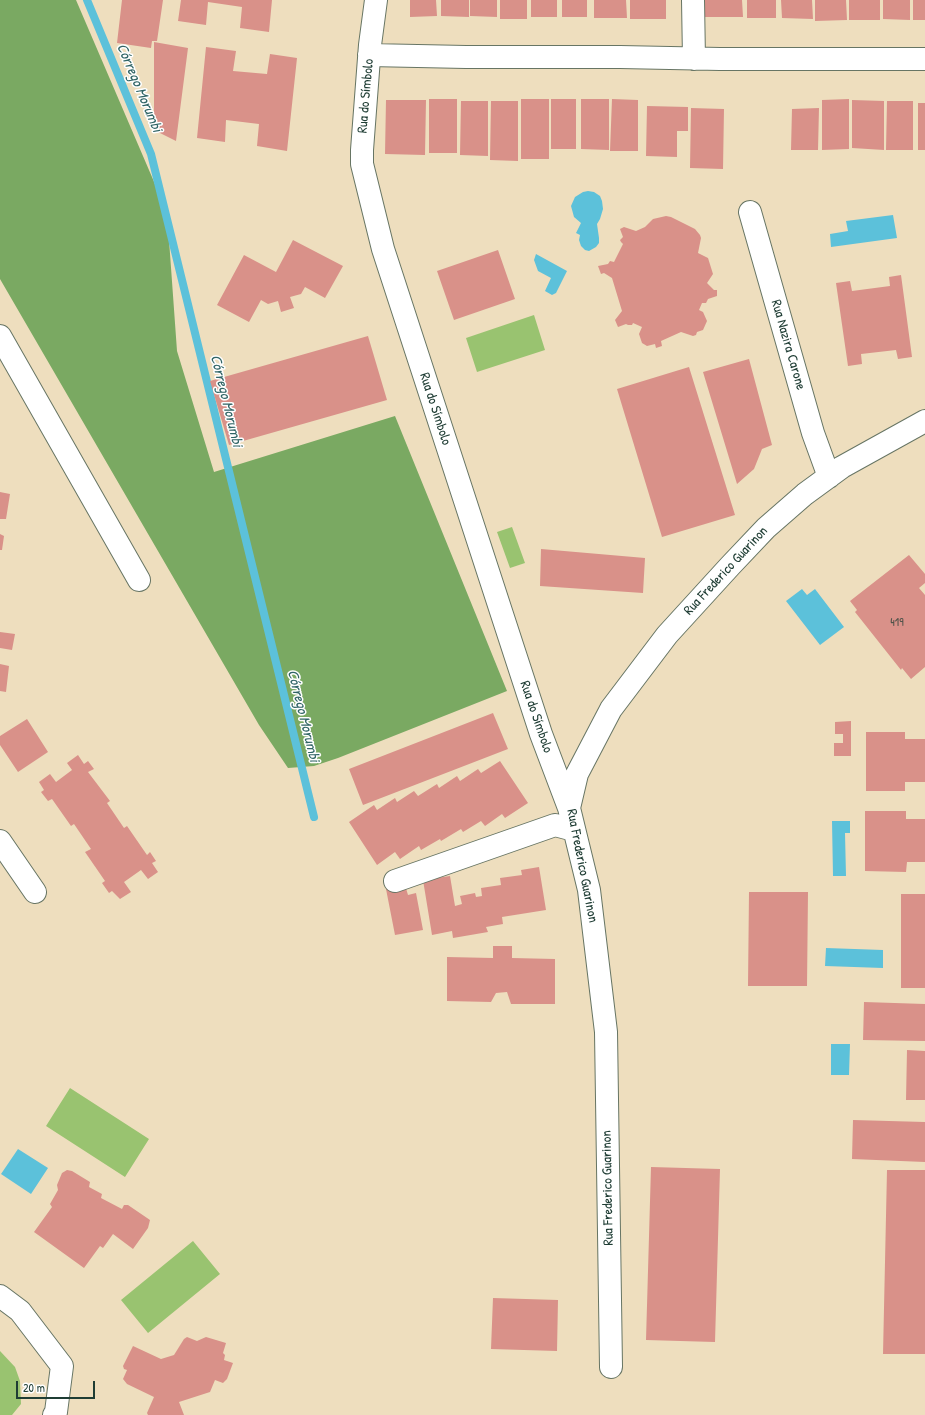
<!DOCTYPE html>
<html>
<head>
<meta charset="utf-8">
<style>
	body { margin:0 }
	#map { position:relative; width:925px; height:1415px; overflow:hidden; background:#eedebe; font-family:"Patrick Hand",sans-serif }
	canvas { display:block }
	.scale { position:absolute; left:16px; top:1381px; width:79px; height:18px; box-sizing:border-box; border:2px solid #1f3d34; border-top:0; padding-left:5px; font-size:12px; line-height:14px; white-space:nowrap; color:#1f3d34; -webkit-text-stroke:3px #fff; paint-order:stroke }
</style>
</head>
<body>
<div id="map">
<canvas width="925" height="1415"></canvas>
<div class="scale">20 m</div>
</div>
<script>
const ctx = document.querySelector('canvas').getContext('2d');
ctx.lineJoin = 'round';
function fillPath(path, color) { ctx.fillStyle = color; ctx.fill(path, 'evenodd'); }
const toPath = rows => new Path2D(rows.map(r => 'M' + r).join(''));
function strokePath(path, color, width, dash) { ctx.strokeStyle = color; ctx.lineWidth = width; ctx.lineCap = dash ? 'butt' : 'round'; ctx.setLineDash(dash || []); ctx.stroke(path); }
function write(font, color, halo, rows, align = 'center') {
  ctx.font = font + ' "Patrick Hand",sans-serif'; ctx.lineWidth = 3; ctx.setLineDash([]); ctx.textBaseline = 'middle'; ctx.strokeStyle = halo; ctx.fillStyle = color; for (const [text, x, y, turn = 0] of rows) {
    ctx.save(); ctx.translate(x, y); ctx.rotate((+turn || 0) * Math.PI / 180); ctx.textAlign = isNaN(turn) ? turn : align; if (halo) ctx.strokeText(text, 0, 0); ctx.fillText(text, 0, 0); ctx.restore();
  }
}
const green = toPath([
	[534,315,545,350,477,372,466,338],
	[512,527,525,563,510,568,497,532],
	[70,1088,149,1139,125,1177,46,1126],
	[193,1241,220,1274,148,1333,121,1300],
	[0,1351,15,1367,20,1381,21,1404,12,1415,0,1415]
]);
const forest = toPath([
	[0,0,76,0,167,212,177,351,214,472,395,416,507,691,338,758,314,766,288,768,259,725,0,279]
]);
const water = toPath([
	[588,191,594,192,600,196,602,201,603,209,600,219,597,224,599,238,599,243,596,247,589,251,585,250,581,246,579,240,580,235,576,233,581,223,574,217,571,206,575,197,583,192],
	[893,215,897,238,831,247,830,234,848,231,846,221],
	[536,254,567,271,556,293,552,295,545,291,551,278,538,271,534,260],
	[802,589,807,595,815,589,844,627,820,645,786,601],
	[832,821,850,821,850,833,845,833,846,876,833,876],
	[826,948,883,950,883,968,825,966],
	[831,1044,850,1044,849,1075,831,1075],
	[18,1149,48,1168,31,1194,1,1174]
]);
const stream = toPath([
	[87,0,151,154,314,817]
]);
const building = toPath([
	[122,0,163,0,157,41,152,41,151,48,117,43],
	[181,0,272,0,269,32,240,28,242,7,208,2,206,25,178,21],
	[410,0,436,0,437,16,410,17],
	[441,0,469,0,469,17,441,16],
	[470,0,497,0,497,17,470,16],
	[500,0,527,0,527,19,500,19],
	[531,0,557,0,557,17,531,17],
	[562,0,587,0,587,17,562,17],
	[594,0,626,0,627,18,594,18],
	[630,0,666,0,666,19,630,19],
	[705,0,742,0,743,17,705,17],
	[747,0,776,0,776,18,747,18],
	[781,0,812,0,813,19,782,18],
	[815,0,846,0,847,20,815,21],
	[849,0,880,0,880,20,849,20],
	[883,0,910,0,910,20,883,19],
	[913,0,925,0,925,20,913,20],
	[154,42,188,48,176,141,154,130],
	[206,47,236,51,233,71,267,74,270,54,297,58,287,151,257,146,259,124,226,120,225,142,197,138],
	[429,99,457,99,457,153,429,153],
	[521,99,549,99,549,159,521,159],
	[551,99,576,99,576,149,551,149],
	[581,99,609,99,609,150,581,149],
	[612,99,638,100,638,151,610,151],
	[849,99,849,149,822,150,822,100],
	[386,100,426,100,425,155,385,154],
	[852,100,884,101,884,150,852,148],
	[461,101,488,101,488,156,460,155],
	[491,101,518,101,518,161,490,160],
	[887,101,913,101,913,150,886,150],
	[918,103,925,103,925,150,918,150],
	[647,106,688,107,688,131,677,131,677,157,646,156],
	[691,108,724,109,723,169,690,168],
	[819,108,818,150,791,150,792,109],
	[666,216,671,217,695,229,700,235,701,238,698,253,708,258,713,274,707,283,714,290,717,290,717,296,708,299,706,303,702,303,699,310,703,312,707,321,703,330,697,332,696,335,693,336,681,332,661,341,662,346,656,348,655,344,647,346,642,343,639,334,642,327,633,323,632,325,628,325,626,324,618,327,615,320,622,311,612,278,604,273,601,274,598,266,608,264,610,261,614,262,623,244,621,242,620,240,623,237,620,229,624,227,636,231,645,227,653,219],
	[293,240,343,266,325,298,305,287,301,294,290,297,294,308,281,312,278,301,268,304,261,300,249,322,217,305,244,255,276,272],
	[498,250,515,299,454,320,437,271],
	[901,275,912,357,898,359,896,350,861,354,862,364,848,366,836,283,850,281,852,291,890,286,889,277],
	[368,336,387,400,229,445,210,381],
	[749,359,772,445,762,449,754,469,737,484,703,372],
	[689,367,735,515,662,537,617,389],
	[0,492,10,494,6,519,0,519],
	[0,534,4,536,2,550,0,550],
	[541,549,645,558,643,593,540,586],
	[909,555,925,574,925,583,919,588,925,595,925,667,911,679,902,668,901,670,855,612,857,610,850,601],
	[0,632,15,634,12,650,0,648],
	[0,664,9,666,6,692,0,691],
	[493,713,508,749,363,805,349,769],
	[27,719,48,752,18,772,0,745,0,736],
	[851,721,851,756,834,756,834,743,843,743,843,734,835,734,835,722],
	[866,732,905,732,905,739,925,739,925,782,905,782,905,791,866,791],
	[78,755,84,764,88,761,94,769,88,772,110,801,107,803,124,828,127,826,147,855,150,852,156,861,152,863,158,872,148,879,141,870,124,882,131,892,120,899,112,891,109,893,102,883,105,881,85,852,91,849,74,824,71,826,52,799,48,801,41,792,44,790,39,782,50,774,56,782,72,770,67,763],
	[500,761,528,803,505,818,502,814,485,826,481,821,463,832,461,829,441,841,440,839,421,850,419,846,400,859,395,852,377,865,349,822,374,805,377,810,395,798,397,802,414,791,418,796,437,784,439,788,457,776,460,781,478,769,481,773],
	[865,811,906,811,906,819,925,819,925,862,907,862,906,872,865,871],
	[539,867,546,910,502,917,503,924,486,927,488,932,453,938,452,931,432,935,423,880,450,876,455,906,462,904,460,896,475,893,476,897,482,896,481,888,501,885,500,878,522,875,521,870],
	[405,885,408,895,416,893,423,930,395,935,386,889],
	[749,892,808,892,807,986,748,986],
	[901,894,925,894,925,988,901,988],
	[493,946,512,946,512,958,555,959,555,1004,511,1004,507,992,496,993,491,1002,447,1001,447,957,493,958],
	[864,1002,925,1004,925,1041,863,1040],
	[907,1050,925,1051,925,1100,906,1100],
	[853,1120,925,1122,925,1162,852,1159],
	[651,1167,720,1169,715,1342,646,1340],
	[67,1170,72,1171,90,1182,89,1187,102,1194,101,1198,122,1209,124,1205,128,1205,150,1220,148,1228,133,1249,113,1234,103,1248,100,1246,84,1268,34,1232,52,1207,50,1204,58,1190,57,1185,62,1173],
	[887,1170,925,1170,925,1354,883,1354],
	[493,1298,558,1300,557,1351,491,1349],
	[187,1337,197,1341,206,1337,226,1343,223,1353,225,1355,224,1360,233,1363,227,1379,223,1383,215,1380,210,1392,179,1402,184,1415,148,1415,147,1413,154,1397,127,1384,123,1379,127,1370,124,1369,123,1366,133,1346,161,1359,174,1355,184,1339]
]);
const minor = toPath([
	[376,0,370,45,362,150,362,164,383,249,541,734,569,808,589,890,606,1032,611,1367],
	[693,0,694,59],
	[369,55,466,57,620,57,720,59,925,59],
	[750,212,813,433,829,477],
	[0,336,139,580],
	[569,808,577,774,611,709,667,635,730,566,766,528,805,494,842,467,925,421],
	[0,841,35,892],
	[395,881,555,825,574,830],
	[0,1296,20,1311,62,1366,56,1412,54,1415]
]);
const numberNames = [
	["419",897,623]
];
const streetNames = [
	["Rua do Símbolo",366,96,-85],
	["Rua Nazira Carone",788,345,74],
	["Rua do Símbolo",435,409,72],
	["Rua Frederico Guarinon",726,571,-47],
	["Rua do Símbolo",536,717,71],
	["Rua Frederico Guarinon",582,866,79],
	["Rua Frederico Guarinon",608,1188,-91]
];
const waterNames = [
	["Córrego Morumbi",139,88,67],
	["Córrego Morumbi",226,401,76],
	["Córrego Morumbi",303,716,76]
];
fillPath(green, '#99c370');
fillPath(forest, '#7aa962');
fillPath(water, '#5cc1da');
strokePath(stream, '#5cc1da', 8);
fillPath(building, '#d99189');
strokePath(minor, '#677564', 24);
strokePath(minor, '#fff', 22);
write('12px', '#4e5249', null, numberNames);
write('14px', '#1f3d34', '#fff', streetNames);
write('italic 15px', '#316566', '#fff', waterNames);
</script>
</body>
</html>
